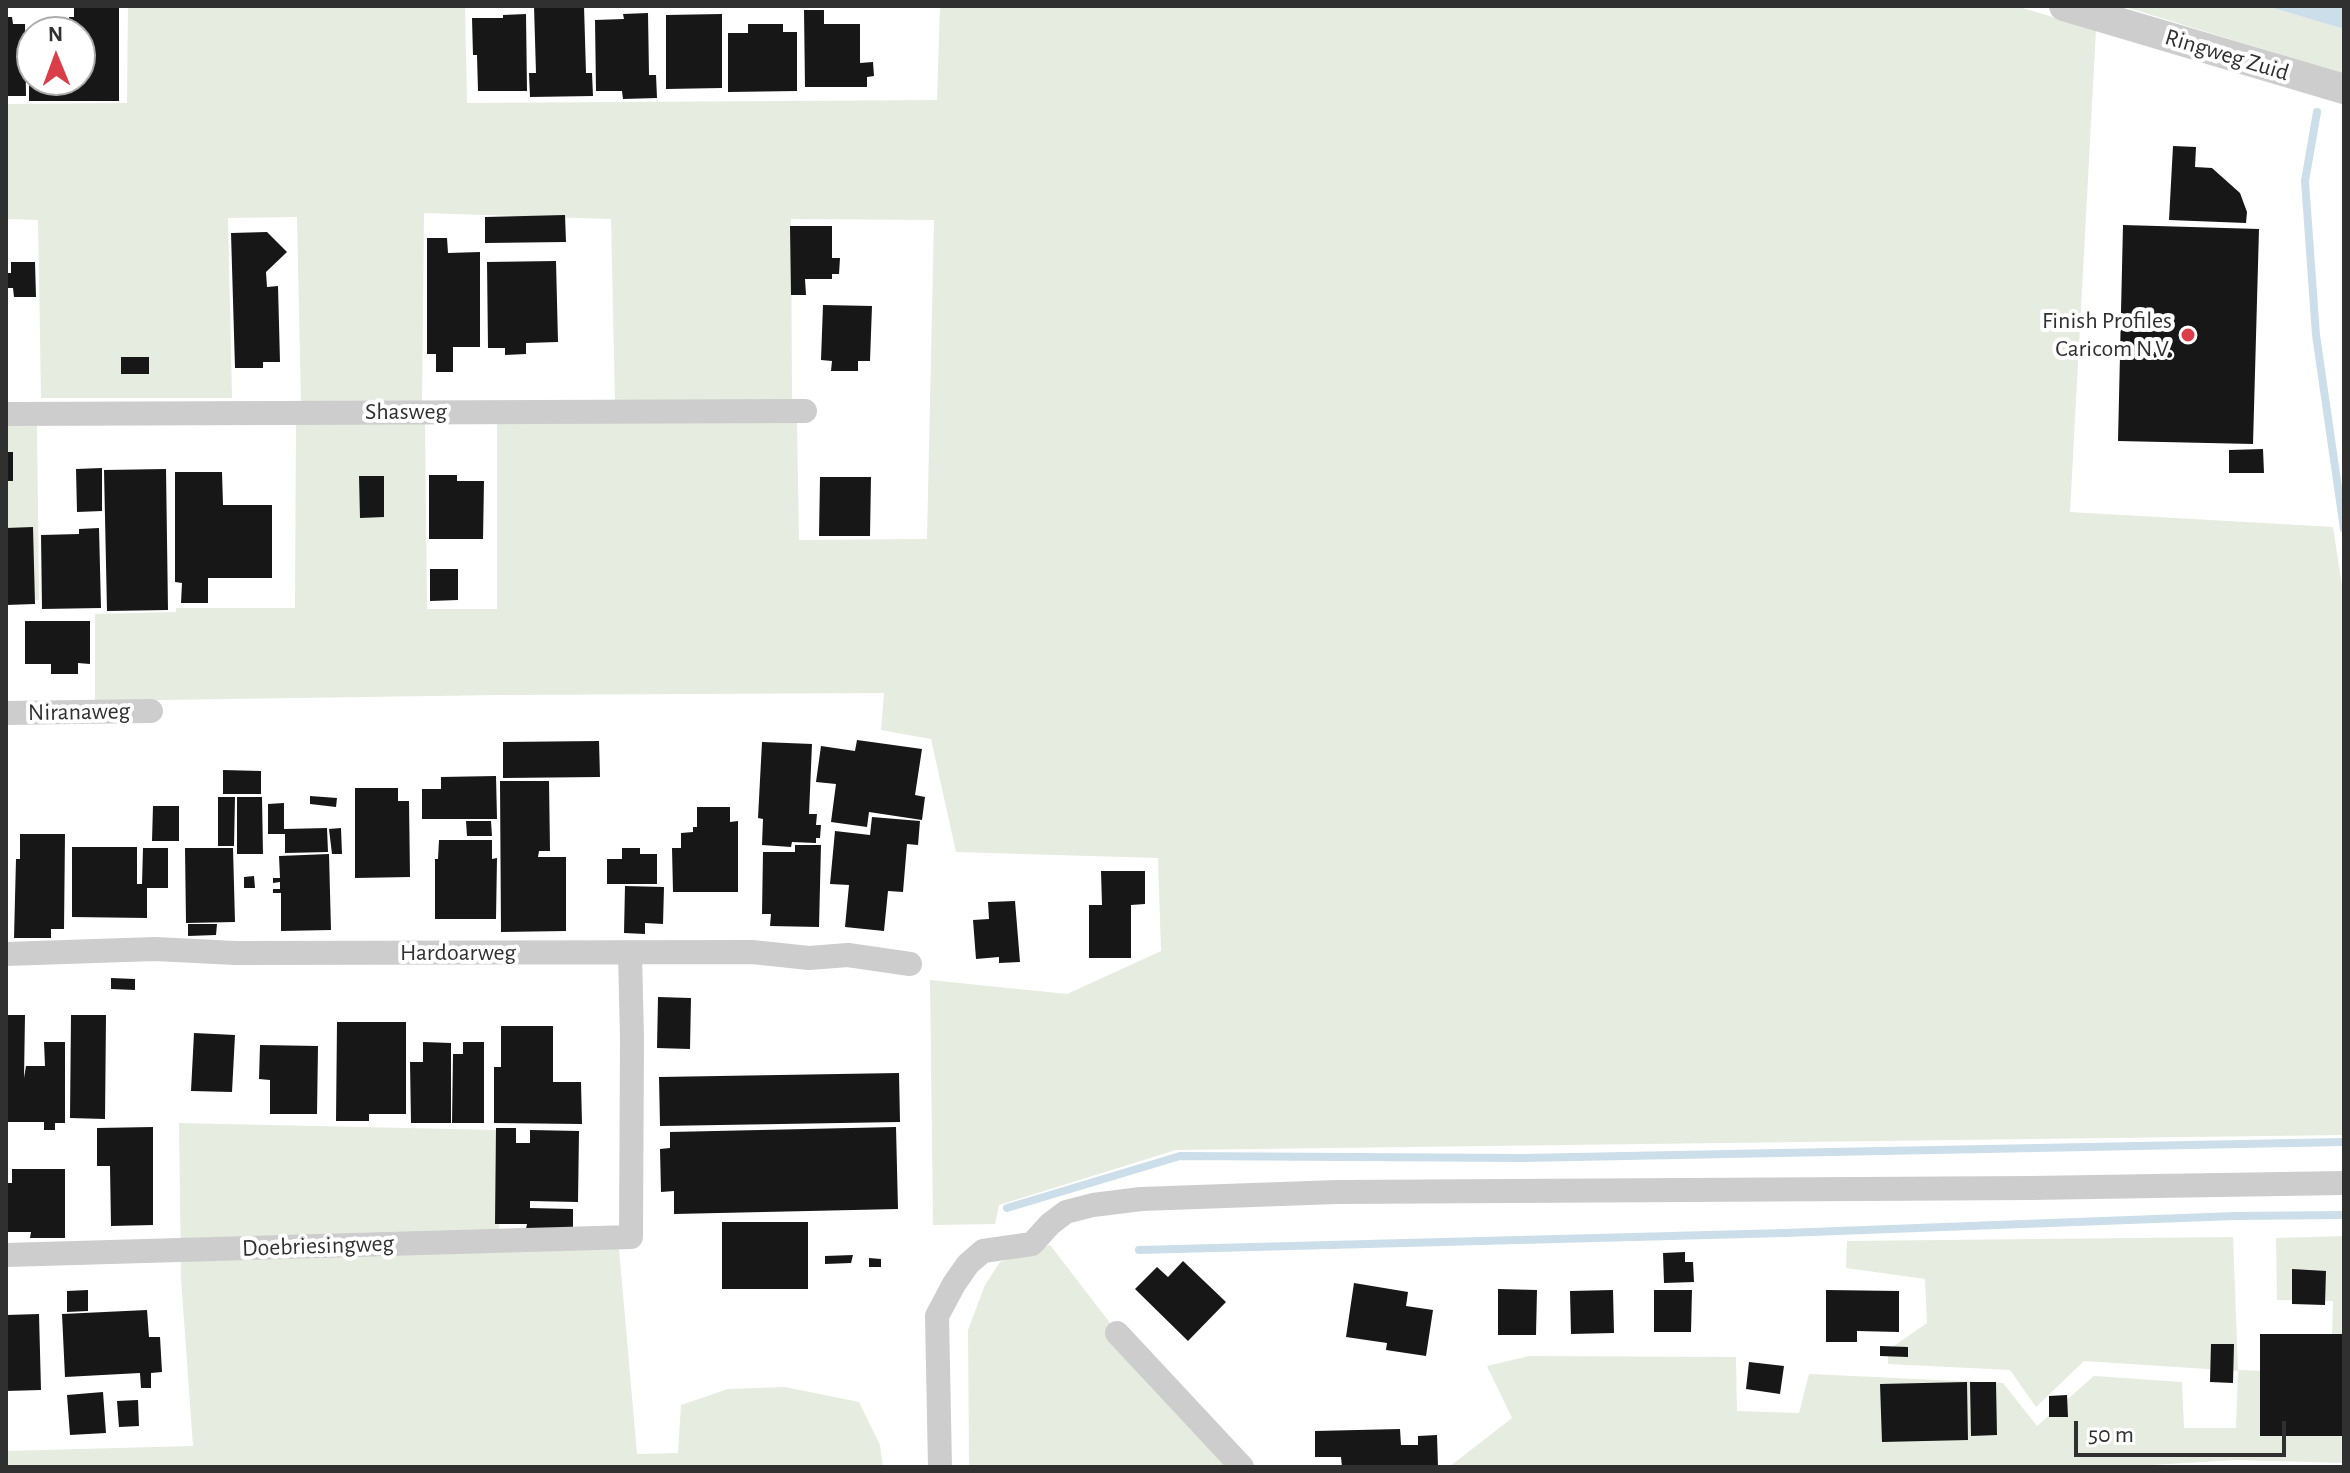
<!DOCTYPE html>
<html>
<head>
<meta charset="utf-8">
<style>
	body { margin:0 }
	#map { position:relative; width:2350px; height:1473px; overflow:hidden; background:#fff; font-family:"Alegreya Sans",sans-serif }
	canvas { display:block }
	.frame { position:absolute; inset:0; border:8px solid #303030; pointer-events:none }
	.north { position:absolute; left:16px; top:16px; width:80px; height:80px; box-sizing:border-box; background:#fff; border:2px solid #acacac; border-radius:50%; rotate:359deg; font-size:22px; font-weight:700; line-height:32px; text-align:center; color:#303030 }
	.north::after { content:''; display:block; margin:auto; width:28px; height:36px; background:#da3e49; clip-path:polygon(50% 0,100% 100%,50% 72%,0 100%) }
	.scale { position:absolute; left:2074px; top:1421px; width:212px; height:36px; box-sizing:border-box; border:4px solid #303030; border-top:0; padding-left:10px; font-size:24px; line-height:28px; white-space:nowrap; color:#303030; -webkit-text-stroke:6px #fff; paint-order:stroke }
</style>
</head>
<body>
<div id="map">
<canvas width="2350" height="1473"></canvas>
<div class="frame"></div>
<div class="north">N</div>
<div class="scale">50 m</div>
</div>
<script>
const ctx = document.querySelector('canvas').getContext('2d');
ctx.lineJoin = 'round';
function fillPath(path, color) { ctx.fillStyle = color; ctx.fill(path, 'evenodd'); }
const toPath = rows => new Path2D(rows.map(r => 'M' + r).join(''));
function strokePath(path, color, width, dash) { ctx.strokeStyle = color; ctx.lineWidth = width; ctx.lineCap = dash ? 'butt' : 'round'; ctx.setLineDash(dash || []); ctx.stroke(path); }
function write(font, color, halo, rows, align = 'center') {
  ctx.font = font + ' "Alegreya Sans",sans-serif'; ctx.lineWidth = 8; ctx.setLineDash([]); ctx.textBaseline = 'middle'; ctx.strokeStyle = halo; ctx.fillStyle = color; for (const [text, x, y, turn = 0] of rows) {
    ctx.save(); ctx.translate(x, y); ctx.rotate((+turn || 0) * Math.PI / 180); ctx.textAlign = isNaN(turn) ? turn : align; if (halo) ctx.strokeText(text, 0, 0); ctx.fillText(text, 0, 0); ctx.restore();
  }
}
const green = toPath([
	[128,6,465,6,467,103,937,100,940,6,2016,6,2096,30,2070,512,2333,527,2344,599,2344,1135,1176,1150,999,1205,995,1224,933,1225,930,980,1067,994,1161,951,1158,858,956,852,931,739,881,730,884,693,499,695,95,701,95,614,176,612,176,608,295,608,296,419,425,420,427,609,497,609,497,420,797,422,799,540,927,539,934,220,791,219,792,400,615,402,611,219,424,213,422,403,301,404,297,217,228,218,232,398,41,398,38,220,6,219,6,104,127,103],
	[2122,6,2266,6,2344,29,2344,74],
	[6,423,37,423,39,600,6,600],
	[179,1123,496,1130,499,1229,617,1226,637,1454,678,1453,681,1405,728,1389,785,1387,859,1402,880,1445,883,1467,6,1467,6,1451,193,1446,181,1278],
	[2344,1236,2344,1463,2236,1460,2118,1467,1449,1467,1512,1418,1487,1366,1529,1356,1736,1357,1737,1411,1799,1413,1809,1374,2003,1383,2037,1426,2094,1376,2182,1382,2184,1428,2236,1428,2238,1371,2084,1361,2036,1407,2010,1370,1888,1364,1888,1350,1927,1323,1925,1279,1846,1268,1847,1241,2233,1237,2238,1370,2331,1373,2333,1301,2277,1300,2276,1238],
	[1050,1245,1151,1376,1237,1467,969,1467,968,1330,985,1285,1000,1262]
]);
const water = toPath([
	[2266,6,2344,6,2344,29]
]);
const stream = toPath([
	[2317,112,2305,181,2316,335,2344,529],
	[1007,1208,1180,1156,1523,1158,2344,1142],
	[1139,1250,1785,1233,2235,1216,2344,1215]
]);
const building = toPath([
	[74,6,119,6,119,101,29,101,29,80,80,80,80,32,35,32,35,25,69,29,69,17,74,17],
	[534,6,584,6,586,73,592,73,593,96,530,97,529,73,536,73],
	[804,10,824,10,824,24,860,24,860,63,873,62,874,76,867,77,867,87,805,87],
	[648,13,649,75,656,75,657,98,623,99,622,91,596,91,595,20,624,19,623,14],
	[526,14,527,91,478,91,477,55,473,55,472,18,503,18,503,15],
	[722,14,722,88,666,89,666,15],
	[6,17,12,17,13,24,25,24,26,96,6,96],
	[748,24,783,24,783,32,797,32,797,91,728,92,728,33,748,33],
	[2173,146,2196,147,2195,167,2212,168,2240,193,2247,212,2246,223,2169,220],
	[565,215,566,242,485,243,485,217],
	[2123,225,2259,229,2253,444,2118,441],
	[790,226,832,226,832,258,840,258,839,274,832,274,832,279,805,279,806,295,791,295],
	[267,232,287,252,266,272,267,287,278,286,280,362,263,362,263,368,235,368,231,233],
	[427,238,447,238,448,253,480,252,480,347,453,347,453,372,436,372,436,354,427,354],
	[556,261,558,342,526,343,526,354,505,355,505,348,488,348,487,262],
	[11,262,35,262,36,297,14,297,13,288,6,288,6,273,11,273],
	[823,305,872,306,870,361,858,361,858,371,831,371,832,361,821,360],
	[121,357,149,357,149,374,121,374],
	[2263,449,2264,473,2229,473,2229,450],
	[6,452,13,452,13,481,6,481],
	[102,468,102,511,77,512,76,469],
	[166,469,168,610,107,611,104,470],
	[175,472,222,472,223,505,272,505,272,578,208,578,208,603,181,603,182,583,175,582],
	[429,475,457,475,457,481,484,481,483,539,429,539],
	[359,476,384,476,384,517,360,518],
	[820,477,871,477,870,536,819,536],
	[33,527,35,604,6,605,6,528],
	[99,528,101,608,42,609,41,535,79,534,79,529],
	[430,569,458,569,458,600,430,601],
	[25,621,90,621,90,664,78,663,78,674,51,674,51,664,25,664],
	[857,740,922,749,915,795,925,797,922,820,869,812,867,827,831,822,836,784,816,782,821,746,855,751],
	[599,741,600,777,503,778,503,742],
	[762,742,812,744,809,814,817,814,816,825,821,825,820,838,816,838,816,843,792,842,791,847,762,845,763,819,758,818],
	[223,770,261,771,261,794,223,794],
	[496,776,497,819,422,819,422,789,441,789,441,777],
	[500,781,549,781,550,851,539,851,538,857,566,857,566,931,501,932],
	[355,788,398,788,398,801,409,801,410,877,355,878],
	[310,796,337,798,336,807,310,804],
	[218,797,235,797,234,846,218,846],
	[237,797,262,797,263,854,237,854],
	[284,803,284,829,327,828,328,852,285,853,285,834,268,834,268,804],
	[153,806,179,806,179,841,152,841],
	[697,807,730,807,730,822,738,821,738,892,673,892,672,848,681,848,681,833,693,832,693,827,697,827],
	[872,817,920,821,918,845,907,844,903,892,888,891,884,931,845,927,849,885,830,884,835,831,870,835],
	[466,821,491,821,492,836,467,836],
	[341,828,342,854,332,854,329,829],
	[20,834,65,834,64,929,51,929,51,938,14,938,16,859,20,859],
	[439,840,492,840,492,859,497,858,496,919,435,919,435,859,438,859],
	[795,845,821,845,819,927,770,926,771,914,762,914,763,852,795,852],
	[72,847,137,847,137,884,142,884,143,848,168,848,168,888,147,888,147,918,72,917],
	[185,848,233,848,235,922,186,923],
	[622,848,640,848,640,854,657,854,657,884,607,884,607,859,622,859],
	[329,854,331,930,281,931,281,893,273,893,273,889,280,889,280,882,273,883,273,878,280,878,279,856],
	[1101,871,1145,871,1145,904,1131,905,1131,958,1089,958,1089,905,1102,905],
	[254,876,255,888,244,888,244,877],
	[625,886,664,887,663,924,645,923,645,934,624,933],
	[1015,901,1020,962,999,963,999,957,976,959,973,920,989,919,988,902],
	[188,924,217,924,216,935,188,936],
	[111,978,135,979,135,990,111,989],
	[658,997,691,998,690,1049,657,1048],
	[6,1015,25,1015,24,1078,26,1066,45,1066,44,1042,65,1042,65,1123,55,1123,55,1130,44,1130,44,1122,6,1122],
	[71,1015,106,1015,105,1119,70,1118],
	[337,1022,406,1022,406,1114,369,1114,369,1121,336,1121],
	[501,1026,553,1026,553,1082,581,1082,582,1124,494,1123,494,1067,501,1067],
	[194,1033,235,1035,232,1092,191,1091],
	[423,1042,451,1043,451,1123,411,1123,410,1062,423,1062],
	[463,1042,484,1042,484,1123,452,1123,453,1054,463,1054],
	[260,1045,318,1046,317,1114,270,1114,270,1080,259,1079],
	[899,1073,900,1122,660,1126,659,1077],
	[153,1127,153,1225,111,1226,110,1166,97,1166,97,1128],
	[896,1127,898,1209,674,1214,674,1191,661,1192,660,1149,670,1148,670,1132],
	[496,1128,516,1128,516,1143,530,1143,530,1130,579,1131,578,1202,530,1201,530,1208,573,1209,573,1229,526,1229,527,1224,495,1224],
	[12,1169,65,1169,65,1238,30,1238,31,1232,6,1232,6,1183,12,1183],
	[722,1222,808,1222,808,1289,722,1289],
	[1685,1252,1685,1262,1693,1262,1694,1282,1664,1283,1663,1253],
	[853,1255,851,1263,825,1264,825,1256],
	[869,1258,881,1259,881,1267,869,1267],
	[1183,1261,1226,1302,1188,1341,1135,1289,1157,1267,1168,1277],
	[2292,1269,2326,1271,2325,1305,2292,1304],
	[1354,1283,1408,1292,1406,1306,1433,1310,1426,1356,1386,1350,1387,1343,1346,1337],
	[1498,1289,1537,1290,1536,1335,1498,1335],
	[88,1290,88,1311,67,1312,67,1291],
	[1613,1290,1614,1333,1571,1334,1570,1291],
	[1654,1290,1692,1290,1691,1332,1654,1332],
	[1826,1290,1899,1291,1899,1332,1857,1331,1857,1342,1826,1342],
	[147,1310,149,1337,160,1337,162,1372,151,1373,151,1388,141,1388,140,1373,65,1377,62,1314],
	[39,1314,41,1390,6,1391,6,1315],
	[2260,1334,2344,1334,2344,1436,2260,1436],
	[2211,1344,2234,1344,2233,1383,2210,1382],
	[1880,1346,1908,1347,1908,1357,1880,1356],
	[1749,1362,1784,1366,1780,1394,1746,1389],
	[1967,1382,1968,1440,1882,1442,1880,1384],
	[1970,1382,1996,1382,1997,1435,1971,1436],
	[103,1392,106,1433,70,1435,67,1395],
	[2067,1395,2068,1417,2049,1417,2049,1396],
	[138,1400,139,1426,119,1427,117,1401],
	[1400,1429,1401,1445,1418,1445,1418,1436,1437,1435,1438,1467,1342,1467,1341,1457,1315,1457,1315,1431]
]);
const minor = toPath([
	[6,414,805,411],
	[6,713,151,711],
	[6,954,155,949,235,953,752,952,809,958,848,955,910,964],
	[6,1255,631,1237,632,1038,630,954],
	[1117,1333,1242,1467],
	[940,1467,937,1316,954,1284,968,1264,983,1251,1032,1244,1050,1224,1066,1212,1093,1205,1141,1199,1337,1192,2031,1188,2344,1183]
]);
const tertiary = toPath([
	[2064,6,2344,89]
]);
const markers = [
	[2188,335,8,"#da3e49"]
];
const streetNames = [
	["Ringweg Zuid",2227,55,17],
	["Shasweg",406,412],
	["Niranaweg",79,712,-1],
	["Hardoarweg",458,953],
	["Doebriesingweg",318,1246,-2]
];
const poiNames = [
	["Finish Profiles",2172,321],
	["Caricom N.V.",2172,349]
];
fillPath(green, '#e6ecdf');
fillPath(water, '#ccdeea');
strokePath(stream, '#ccdeea', 8);
fillPath(building, '#171717');
strokePath(minor, '#cdcdcd', 24);
strokePath(tertiary, '#cdcdcd', 30);
for (const [x, y, r, color] of markers) { const dot = new Path2D(); dot.arc(x, y, r, 0, 2 * Math.PI); ctx.fillStyle = color; ctx.fill(dot); strokePath(dot, '#fff', 3); }
write('24px', '#303030', '#fff', streetNames);
write('24px', '#303030', '#fff', poiNames, 'right');
</script>
</body>
</html>
